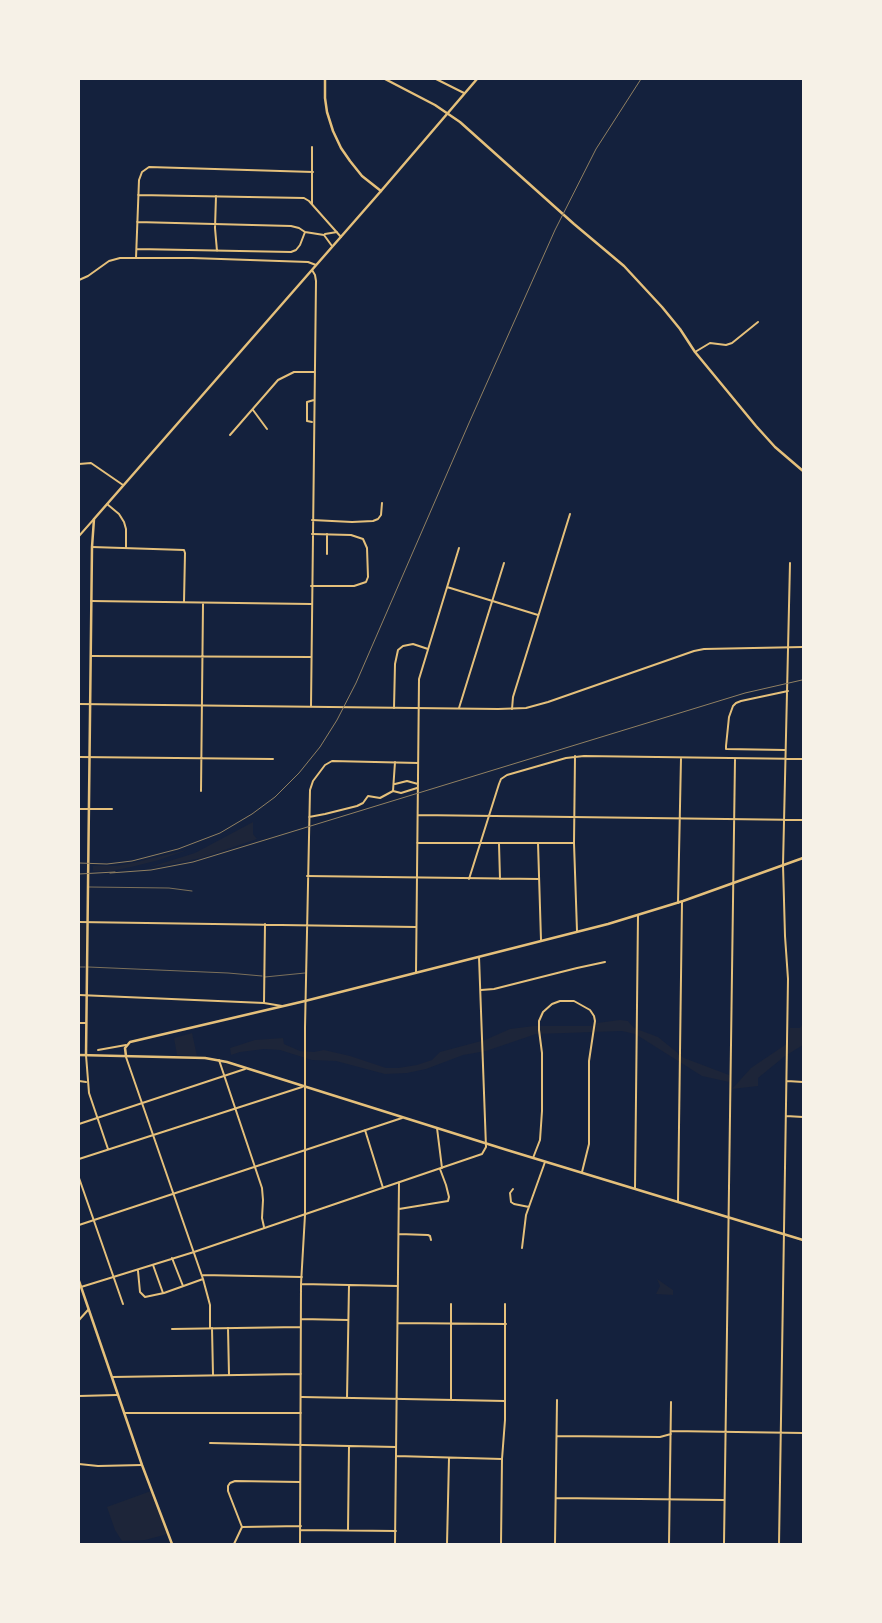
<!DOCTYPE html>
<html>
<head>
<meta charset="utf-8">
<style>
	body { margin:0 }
	#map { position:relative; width:882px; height:1623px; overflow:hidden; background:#14213d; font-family:Cabin,sans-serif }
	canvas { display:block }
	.frame { position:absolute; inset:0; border:80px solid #f6f1e7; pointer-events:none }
</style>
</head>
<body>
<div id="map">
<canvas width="882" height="1623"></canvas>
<div class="frame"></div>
</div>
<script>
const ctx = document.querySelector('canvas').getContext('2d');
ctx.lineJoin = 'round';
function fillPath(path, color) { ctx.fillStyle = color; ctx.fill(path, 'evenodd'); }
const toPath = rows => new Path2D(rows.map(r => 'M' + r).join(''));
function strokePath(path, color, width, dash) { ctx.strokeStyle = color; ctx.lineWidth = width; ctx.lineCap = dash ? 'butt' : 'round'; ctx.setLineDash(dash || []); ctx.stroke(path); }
const green = toPath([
	[253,822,253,834,257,839,201,858,171,864,147,868,195,853],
	[187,850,159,860,131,867,111,871,93,871,93,866,117,866,132,863],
	[79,924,86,924,85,966,79,966],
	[620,1020,628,1021,634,1028,658,1037,684,1058,729,1075,729,1082,702,1076,640,1037,635,1034,622,1031,536,1034,486,1051,463,1055,426,1069,407,1073,385,1074,336,1061,312,1060,280,1050,264,1049,240,1052,231,1055,230,1048,255,1040,283,1038,284,1044,300,1051,314,1052,324,1050,350,1056,386,1068,398,1068,417,1065,432,1060,440,1052,485,1040,510,1029,534,1026,597,1026,597,1023],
	[803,1023,803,1045,785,1056,758,1078,758,1086,732,1089,751,1068,788,1043,790,1028,800,1028],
	[192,1033,197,1056,177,1055,174,1038],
	[223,1063,243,1070,226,1076],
	[657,1279,673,1290,673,1295,656,1294,660,1286],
	[151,1491,168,1534,145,1540,122,1541,115,1530,107,1507]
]);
const service = toPath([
	[89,887,169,888,192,891],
	[79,967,85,967],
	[88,967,228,973,262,976],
	[265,977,305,973]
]);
const minor = toPath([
	[436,79,464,93],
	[138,195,304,198,309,201,341,237],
	[216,196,215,228,217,251],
	[312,204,312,147],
	[137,222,291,226,299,228,305,232,324,235,332,246],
	[325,234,337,232],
	[137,249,291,252,296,250,300,245,305,232],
	[136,258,139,180,142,172,149,167,313,172],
	[79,280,88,276,109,261,120,258,192,258,308,262,316,265],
	[695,352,710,343,726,345,732,343,758,322],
	[253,410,267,429],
	[312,422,307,421,307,402,314,400],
	[230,435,278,380,294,372,315,372],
	[79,464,91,463,123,485],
	[107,504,119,514,124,522,126,529,126,548],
	[312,520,352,522,373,521,378,519,381,515,382,503],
	[92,547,184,550,185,553,184,602],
	[327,554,327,534],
	[311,586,354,586,366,582,368,577,367,548,363,539,351,535,312,534],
	[447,587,538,615],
	[91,601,311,604],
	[91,656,311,657],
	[311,706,316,281,315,275,312,270],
	[394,708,395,664,398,650,403,646,413,644,428,649],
	[459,708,504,563],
	[512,709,513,697,518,681,570,514],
	[785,750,726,749,726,746,729,717,733,706,736,703,741,701,788,691],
	[575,756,574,843,577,931],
	[79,757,273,759],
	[395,784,407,781,418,784],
	[201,791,203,604],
	[393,791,395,762],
	[79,809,112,809],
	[418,815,803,820],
	[309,817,325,814,357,806,363,803,368,796,380,798,393,791,401,793,417,788],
	[417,843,574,843],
	[538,843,541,940],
	[499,844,500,879],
	[307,876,539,879],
	[469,879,499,784,501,779,507,775,566,758,584,756,803,759],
	[678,903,681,758],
	[79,922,416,927],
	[416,973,419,679,459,548],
	[481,990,494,989,577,968,605,962],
	[79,995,264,1003,282,1006],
	[264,1003,265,924],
	[79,1023,86,1023],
	[98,1050,126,1045],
	[86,1055,89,1093,108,1149],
	[126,1057,203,1279,210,1305,210,1328],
	[219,1060,262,1188,263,1200,262,1218,264,1227],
	[79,1081,86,1082],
	[787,1081,803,1082],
	[786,1116,803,1117],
	[79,1124,245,1069],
	[437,1128,442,1168],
	[365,1130,383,1188],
	[533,1158,540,1140,542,1111,542,1053,539,1030,539,1021,543,1012,552,1004,560,1001,574,1001,590,1010,594,1016,595,1021,589,1061,589,1144,582,1172],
	[79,1159,302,1087],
	[79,1178,123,1304],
	[513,1189,510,1193,511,1202,514,1204,529,1207],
	[635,1189,638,915],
	[678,1202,682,902],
	[399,1209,448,1201,449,1197,446,1185,440,1169],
	[79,1225,402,1118],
	[399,1234,428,1235,430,1236,431,1240],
	[522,1248,526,1215,545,1162],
	[172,1258,183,1286],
	[153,1265,163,1293],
	[138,1271,140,1292,145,1297,164,1293,203,1279],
	[202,1275,302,1277],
	[301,1284,398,1286],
	[81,1287,194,1252,482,1154,486,1147,479,957],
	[451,1304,451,1400],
	[301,1319,348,1320],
	[79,1320,88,1310],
	[398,1323,506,1324],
	[212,1328,213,1375],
	[228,1328,229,1375],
	[172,1329,300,1327],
	[112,1377,301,1374],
	[302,1397,505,1401],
	[347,1398,349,1285],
	[124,1413,301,1413],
	[671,1431,803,1433],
	[557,1436,660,1437,671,1434],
	[210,1443,396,1447],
	[396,1456,502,1459],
	[79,1464,98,1466,142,1465],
	[556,1498,724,1500],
	[242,1527,301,1526],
	[301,1530,396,1531],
	[348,1530,349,1446],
	[234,1544,242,1527,228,1491,228,1486,230,1483,235,1481,300,1482],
	[300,1544,301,1284,305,1215,305,1027,310,790,313,781,325,765,332,761,418,763],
	[395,1544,399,1182],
	[447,1544,449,1458],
	[501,1544,502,1459,505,1420,505,1304],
	[555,1544,557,1400],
	[669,1544,671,1402],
	[724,1544,735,759],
	[779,1544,788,979,785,936,783,865,790,563]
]);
const tertiary = toPath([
	[79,536,94,519],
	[79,704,498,709,526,708,548,702,694,651,704,649,803,647],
	[79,1396,117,1395]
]);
const secondary = toPath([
	[86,1055,92,547,94,519,381,191,477,79],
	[126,1056,125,1048,130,1042,305,1001,608,924,683,901,803,858],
	[79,1281,142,1465,172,1544]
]);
const primary = toPath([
	[79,1055,205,1058,227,1062,507,1150,803,1240]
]);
const trunk = toPath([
	[325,79,325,98,327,112,333,131,341,148,350,161,362,176,381,191],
	[385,79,435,105,460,122,574,224,624,266,662,307,680,329,695,352,756,426,775,447,803,471]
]);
const rail = toPath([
	[79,863,107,864,132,861,178,849,220,833,252,814,275,797,299,773,320,747,337,720,356,683,469,423,555,230,596,149,641,79],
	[110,873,151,870,193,862,745,693,802,680],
	[79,874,115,872]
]);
fillPath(green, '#1d2539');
strokePath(service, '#e5c07b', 0.5);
strokePath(minor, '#e5c07b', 2);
strokePath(tertiary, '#e5c07b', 2);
strokePath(secondary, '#e5c07b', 2.5);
strokePath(primary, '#e5c07b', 2.5);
strokePath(trunk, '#e5c07b', 2.5);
strokePath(rail, '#918062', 1);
</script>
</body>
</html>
